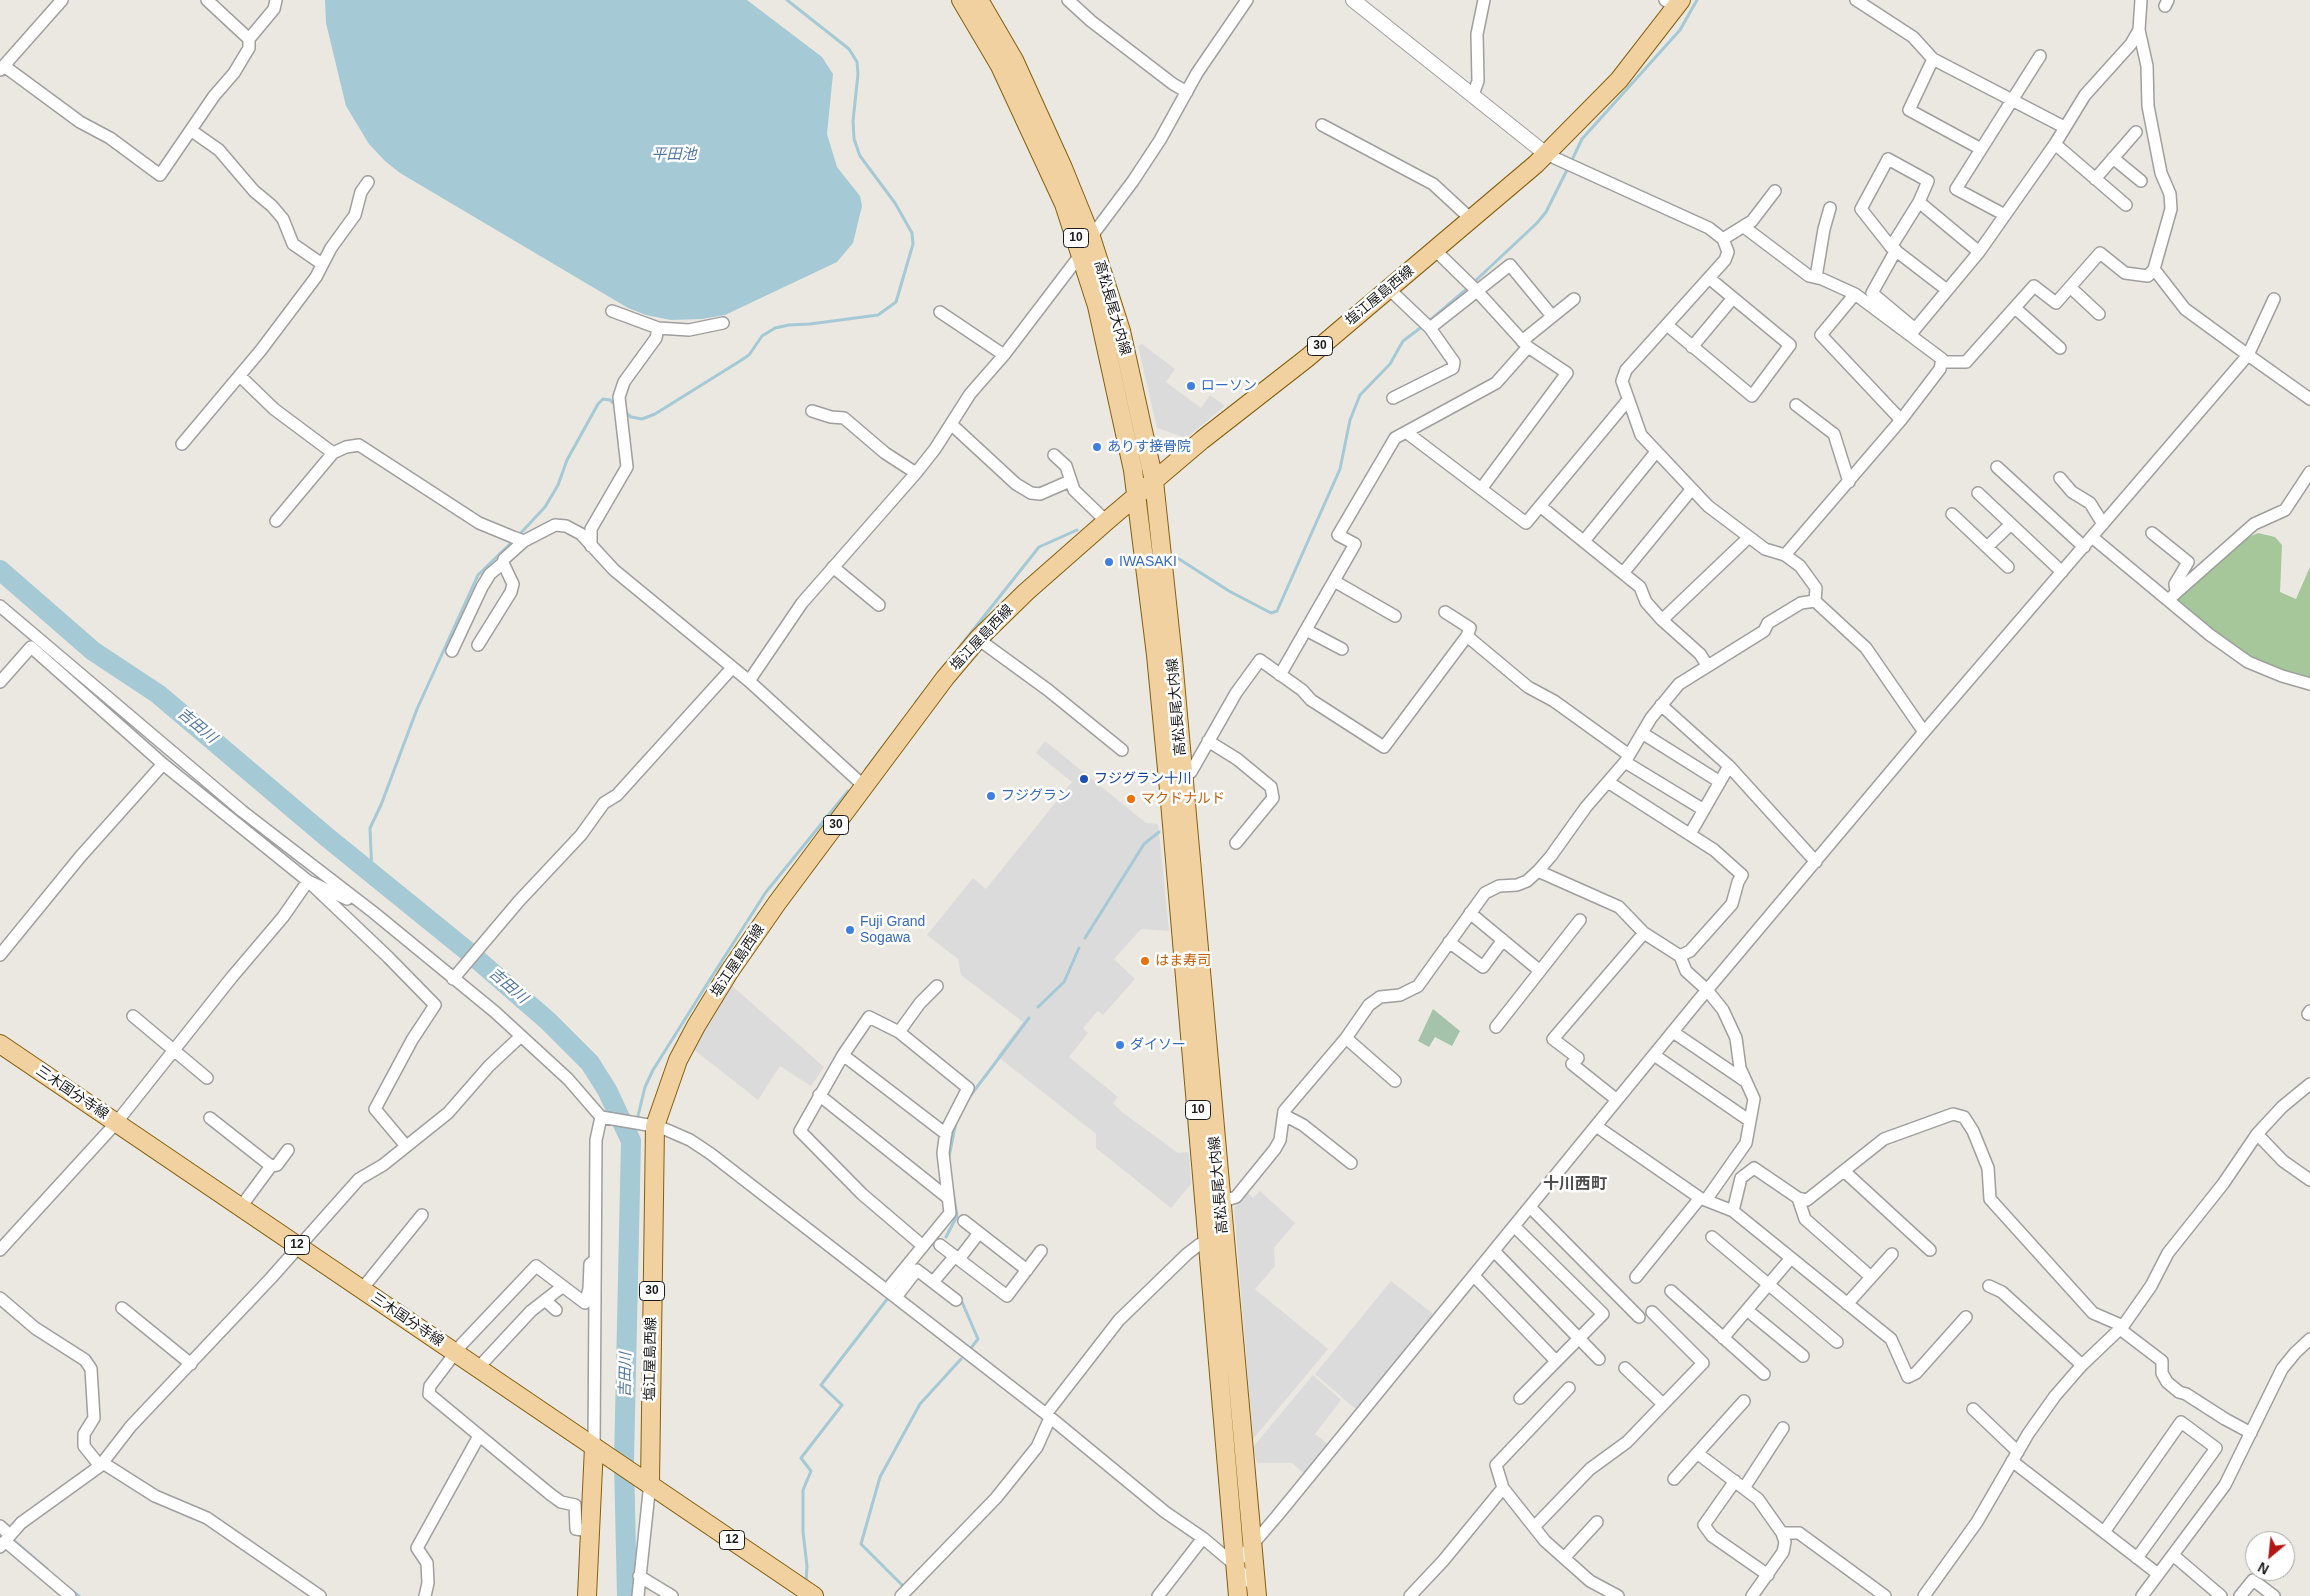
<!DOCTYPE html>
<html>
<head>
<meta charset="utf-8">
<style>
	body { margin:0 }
	#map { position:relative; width:2310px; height:1596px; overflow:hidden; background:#ebe8e1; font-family:Arial,sans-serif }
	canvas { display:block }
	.north { position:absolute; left:2245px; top:1531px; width:50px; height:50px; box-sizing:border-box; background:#fff; border:1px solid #a4a4a4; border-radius:50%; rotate:208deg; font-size:14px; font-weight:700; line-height:20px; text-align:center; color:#1b1b1b }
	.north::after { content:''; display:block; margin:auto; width:18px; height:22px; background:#b31713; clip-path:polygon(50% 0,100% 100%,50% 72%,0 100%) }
</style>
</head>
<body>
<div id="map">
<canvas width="2310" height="1596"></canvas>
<div class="north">N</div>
</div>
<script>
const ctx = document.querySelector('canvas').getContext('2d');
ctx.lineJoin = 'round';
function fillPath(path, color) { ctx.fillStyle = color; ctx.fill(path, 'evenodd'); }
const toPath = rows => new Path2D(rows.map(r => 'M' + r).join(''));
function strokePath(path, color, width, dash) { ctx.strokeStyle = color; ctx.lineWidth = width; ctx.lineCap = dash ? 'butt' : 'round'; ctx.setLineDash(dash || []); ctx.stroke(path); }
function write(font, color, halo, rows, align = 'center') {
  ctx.font = font + ' Arial,"Noto Sans JP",sans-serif'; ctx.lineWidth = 5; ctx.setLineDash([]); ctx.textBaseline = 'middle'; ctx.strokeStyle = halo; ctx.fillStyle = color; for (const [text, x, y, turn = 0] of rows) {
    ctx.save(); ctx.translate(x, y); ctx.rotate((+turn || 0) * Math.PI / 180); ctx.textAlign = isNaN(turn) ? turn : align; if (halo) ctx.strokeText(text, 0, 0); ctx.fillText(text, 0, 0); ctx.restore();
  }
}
const forest = toPath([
	[2258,533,2275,537,2282,545,2280,592,2296,599,2310,567,2310,679,2282,672,2247,657,2211,630,2176,599,2242,540]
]);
const cemetery = toPath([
	[1433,1009,1460,1031,1452,1046,1435,1037,1429,1047,1418,1041]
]);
const parking = toPath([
	[1142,344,1175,369,1166,382,1201,408,1210,395,1225,406,1186,438,1157,428,1138,346],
	[1045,741,1146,823,1158,824,1169,931,1141,929,1114,959,1135,979,1103,1015,1098,1011,1083,1028,1088,1033,1069,1057,1118,1097,1113,1103,1122,1112,1178,1153,1189,1152,1191,1184,1171,1208,1096,1148,1096,1134,997,1056,1023,1022,961,975,958,959,927,935,973,878,986,889,1072,782,1036,753],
	[729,983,824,1067,811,1086,780,1066,758,1100,692,1048],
	[1260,1191,1295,1223,1274,1248,1275,1266,1255,1289,1328,1349,1253,1439,1234,1208,1247,1192,1253,1198],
	[1391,1281,1437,1317,1358,1411,1315,1374],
	[1313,1375,1341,1400,1315,1434,1329,1445,1306,1475,1292,1463,1257,1463,1253,1447]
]);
const water = toPath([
	[325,0,747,0,822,57,833,74,827,134,837,167,860,196,862,206,853,243,837,262,725,315,702,319,671,320,646,315,628,308,400,173,385,161,369,144,346,106,326,23]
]);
const stream = toPath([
	[1571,162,1582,139,1680,30,1697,0],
	[1473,283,1537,223,1546,212,1568,168],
	[1428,322,1469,287],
	[624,411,631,417,642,419,655,414,740,361,749,355,762,336,775,328,789,325,810,324,878,315,896,302,913,244,912,233,895,203,860,156,854,139,853,121,858,74,857,62,849,49,787,0],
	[518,536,545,507,558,485,567,460,598,404,603,399,610,400,617,406],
	[1176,557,1229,591,1271,613,1277,611,1340,469,1350,420,1360,395,1390,364,1403,341,1423,326],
	[916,702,1039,547,1077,530],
	[866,769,907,715],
	[372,874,370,828,381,805,417,709,478,575,513,541],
	[1085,938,1144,844,1159,832],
	[1038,1007,1064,982,1079,948],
	[971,1095,1029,1018],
	[637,1120,645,1087,653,1070,709,981,766,892,848,791],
	[631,1141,635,1126],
	[949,1157,956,1122],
	[946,1237,957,1216,952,1186],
	[962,1302,978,1339,971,1348],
	[13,1540,47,1569],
	[806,1582,807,1566,803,1532,803,1490,811,1471,801,1458,842,1405,821,1385,888,1298,886,1296],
	[903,1586,861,1544,880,1477,920,1404,961,1359],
	[72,1591,79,1596]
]);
const river = toPath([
	[0,570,93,651,158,694,328,838,471,954,548,1021,590,1063,607,1090,631,1141,624,1461,627,1596]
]);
const minor = toPath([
	[207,0,249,39],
	[1068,0,1091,21,1173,84,1187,92],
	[1665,0,1675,7],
	[1856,0,1913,37,1933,59,2064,127],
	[2165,6,2168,0],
	[2139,30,2147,66,2148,106,2161,173,2170,194,2171,209,2154,269,2185,309,2248,355,2274,299],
	[1933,59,1909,110,1981,149],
	[4,66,80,122,110,138,160,175,214,96,234,73,249,48,249,39,274,9,276,0],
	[0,70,62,0],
	[1473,95,1478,81,1477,34,1484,0],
	[1322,125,1433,184,1472,220],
	[192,131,219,150,254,191,272,206,283,219,293,244,322,264],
	[2055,144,2126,205],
	[1546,154,1709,228,1723,239,1728,252,1725,260,1626,370,1622,381,1641,435,1708,506,1765,549,1785,555,1800,566,1816,588,1815,601],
	[2113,158,2141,181],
	[1888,159,1928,181,1919,202,1891,247,1861,209,1888,159],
	[2095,179,2136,132],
	[1919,202,1979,252],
	[2005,215,1956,189,2040,56],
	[1744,227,1809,276,1822,279,1855,294,1942,359,1940,369,1901,420,1785,555],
	[1723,239,1752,221,1775,191],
	[1891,247,1947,290],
	[1435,250,1477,291,1528,347,1567,373,1481,489],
	[1896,250,1872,293,1915,329],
	[1816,277,1824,229,1830,208],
	[2070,287,2099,314],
	[1389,289,1430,328],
	[1855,294,1821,335,1901,420],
	[2015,308,2060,348],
	[612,311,658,328,689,330,723,323],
	[940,312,1004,355],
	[1667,325,1752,396,1790,345,1709,278],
	[1910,335,1979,252,2055,144,2085,95,2131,44,2139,30,2141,0],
	[1522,341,1574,299],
	[1692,347,1733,298],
	[1941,362,1966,362,2034,286,2056,303,2100,253,2125,273,2148,276,2154,269],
	[240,376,274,409,333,453],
	[1393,398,1453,368,1454,362,1430,328,1510,265,1552,316],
	[1796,405,1834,434,1849,482],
	[812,411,831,417,844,418,885,453,916,473],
	[951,424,1016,484,1031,493,1040,494,1070,481],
	[1406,432,1526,523,1628,400],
	[182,444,261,350,316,277,331,248,355,215,361,192,368,182],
	[1054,455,1066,466,1074,490,1106,521],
	[1997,467,2084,547],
	[2060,478,2072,492,2090,503,2103,524],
	[1978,493,2062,572],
	[1540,506,1640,587,1646,602,1662,620,1700,654,1707,665],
	[1952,514,2008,567],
	[276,521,333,453,346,447,359,445,479,523,513,537,524,541,555,525,566,526,581,534,614,570,749,681,865,787],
	[2152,533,2188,562,2175,584,2176,592],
	[2092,537,2210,635,2248,662,2282,676,2310,684],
	[1584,541,1656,452],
	[591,546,591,529,627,467,619,397,624,382,656,338,658,328],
	[1987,547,2011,524],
	[833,567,879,605],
	[1623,573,1691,490],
	[1334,581,1395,616],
	[2168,600,2254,524,2285,510,2310,472],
	[0,606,242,811,373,912,495,1012,568,1079,601,1117,660,1127,690,1140,711,1154,1046,1414,1165,1512,1203,1538,1235,1565,1256,1589],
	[1662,620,1749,537],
	[1306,630,1342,649],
	[1467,636,1528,687,1554,701,1629,755],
	[978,639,1048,690,1122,750],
	[478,645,511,592,513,584,503,563,504,559,524,541],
	[452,651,482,587,490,574,503,563],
	[1280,675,1355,544,1338,535,1395,438,1496,383,1528,347],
	[749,681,802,603,916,473,935,449,970,394,1004,355,1081,254,1091,237,1133,181,1160,140,1197,73,1247,0],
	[0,682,31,647,163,764,308,881,388,957,435,1005,412,1040,375,1109,406,1146],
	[1661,705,1729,766,1816,862],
	[1642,733,1720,782],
	[1208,741,1237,759,1271,787,1273,798,1236,843],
	[1625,762,1704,810],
	[1182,772,1191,772,1236,693,1260,660,1302,690,1311,700,1384,747,1467,636,1470,628,1445,612],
	[1608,782,1714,850,1742,875,1738,882,1732,904,1690,951,1680,956],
	[1690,834,1729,766],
	[1538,871,1619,907,1644,933,1680,956,1686,971,1707,990,1723,1010,1736,1038,1740,1068,1754,1099,1746,1143,1706,1200],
	[1470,913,1540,971],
	[1449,942,1483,967,1503,940],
	[0,955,80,857,163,764],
	[453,979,519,901,581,835,604,803,617,795,732,668],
	[2308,1014,2310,1011],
	[133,1016,207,1078],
	[1496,1027,1580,920],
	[899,1032,920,1003,937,986],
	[1673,1032,1745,1081],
	[1346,1038,1395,1081],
	[843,1055,946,1134],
	[1654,1055,1750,1121],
	[819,1095,948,1198],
	[1617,1100,1572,1064,1578,1058,1553,1039,1644,933],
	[1284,1115,1303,1125,1351,1163],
	[210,1118,271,1166],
	[1596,1126,1700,1198,1733,1211,1891,1339,1908,1377,1916,1373,1966,1317],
	[2257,1134,2283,1161,2310,1180],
	[1844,1171,1930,1250],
	[1798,1198,1805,1219,1871,1277],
	[1217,1203,1236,1197,1275,1149,1280,1140,1284,1111,1346,1038,1369,1005,1380,997,1400,995,1418,986,1485,893,1499,886,1517,885,1527,881,1538,871,1551,856,1586,807,1625,762,1651,718,1679,684,1764,631,1768,623,1801,603,1815,601,1866,648,1924,732],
	[1530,1207,1639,1317],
	[240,1208,271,1166,277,1165,288,1150],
	[1733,1211,1741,1178,1754,1168,1798,1198,1807,1200,1884,1139,1953,1114,1964,1117,1973,1131,1988,1168,1990,1199,2093,1313,2123,1326],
	[964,1221,1027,1270],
	[1514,1226,1603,1314,1520,1398],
	[1712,1237,1837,1342],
	[940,1245,1007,1296,1041,1251],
	[0,1250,116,1123,232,977,283,917,308,881,347,899],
	[1494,1251,1599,1359],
	[959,1259,979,1233],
	[1474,1276,1556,1361],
	[1636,1277,1700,1198],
	[933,1282,955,1256],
	[1989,1286,2002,1292,2082,1365],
	[362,1289,422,1215],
	[887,1290,950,1213,943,1153,946,1131,968,1088,899,1032,869,1017,843,1055,800,1131,862,1194,923,1246],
	[1671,1291,1764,1374],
	[896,1297,917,1270,956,1300],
	[0,1298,35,1328,85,1360,91,1369,94,1418,84,1434,84,1446,100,1466],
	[545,1300,556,1310],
	[1847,1304,1892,1254],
	[122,1308,191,1364],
	[1747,1310,1803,1356],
	[2120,1329,2162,1361,2162,1373,2167,1382,2179,1392,2186,1394,2225,1419,2251,1433],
	[1723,1338,1791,1258],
	[478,1368,531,1311,562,1287],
	[1625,1368,1663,1404],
	[1973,1409,2018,1452],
	[1046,1414,1119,1320,1187,1254,1200,1244,1212,1241],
	[594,1447,596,1140,601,1117],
	[1697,1453,1758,1499,1782,1533,1785,1542,1783,1552,1752,1596],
	[2012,1461,2158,1574],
	[103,1463,155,1496,207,1518,320,1596],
	[1674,1479,1744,1401],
	[1735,1481,1704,1525,1712,1536,1768,1575],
	[1503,1488,1545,1541,1590,1581,1618,1596],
	[1744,1488,1783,1428],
	[0,1526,10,1535],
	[1534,1527,1590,1469,1627,1442,1703,1363,1652,1312],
	[590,1531,576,1529,575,1505,561,1502,550,1494,429,1394,430,1386,462,1344,536,1266,585,1303,589,1289,590,1264,595,1260],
	[2104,1532,2181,1422,2216,1448,2137,1558],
	[1782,1533,1799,1533,1885,1596],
	[5,1541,70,1596],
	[0,1547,21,1523,100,1466,131,1426,271,1278,359,1179,383,1165,448,1113,489,1066,521,1036],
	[2173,1555,2221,1596],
	[1564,1558,1597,1522],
	[1235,1565,1277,1516,1697,1002,1924,732,2248,355,2310,399],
	[639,1576,672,1596],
	[425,1596,428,1583,427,1563,417,1548,479,1436],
	[638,1596,650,1483],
	[901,1596,996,1498,1037,1447,1050,1418],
	[1158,1596,1203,1538],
	[1410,1596,1443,1561,1503,1488,1496,1465,1569,1388],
	[1924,1596,1977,1522,2028,1434,2055,1396,2082,1365,2123,1326,2151,1286,2168,1253,2223,1184,2257,1134,2282,1107,2310,1084],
	[2142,1596,2225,1485,2282,1369,2295,1353,2310,1339],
	[2240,1596,2253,1580,2274,1596]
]);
const tertiary = toPath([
	[1353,0,1546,154]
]);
const primary = toPath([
	[961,0,1000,66,1064,204,1097,306,1133,470,1156,655,1169,790,1238,1596],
	[979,0,1014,60,1063,168,1091,237,1121,331,1154,481,1173,659,1257,1596],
	[0,1044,814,1596],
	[650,1483,655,1126,678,1060,696,1026,729,972,777,903,945,678,978,639,1026,592,1109,519,1202,440,1307,358,1536,164,1619,80,1681,0],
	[587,1596,594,1447]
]);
const markers = [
	[1191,386,5,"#3f7fe0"],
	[1097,447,5,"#3f7fe0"],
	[1109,562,5,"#3f7fe0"],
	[1084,779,5,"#1a4fb4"],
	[991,796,5,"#3f7fe0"],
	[1131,799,5,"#e8710a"],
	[850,930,5,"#3f7fe0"],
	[1145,961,5,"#e8710a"],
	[1120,1045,5,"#3f7fe0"]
];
const shields = [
	[1076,238,25],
	[1320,346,25],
	[836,825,25],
	[1198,1110,25],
	[297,1245,25],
	[652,1291,25],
	[732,1540,25]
];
const shieldNames = [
	["10",1076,238],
	["30",1320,346],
	["30",836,825],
	["10",1198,1110],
	["12",297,1245],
	["30",652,1291],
	["12",732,1540]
];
const streetNames = [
	["塩江屋島西線",1380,296,-40],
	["高松長尾大内線",1112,308,74],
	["塩江屋島西線",982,638,-47],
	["高松長尾大内線",1177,707,-95],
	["塩江屋島西線",738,961,-56],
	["三木国分寺線",72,1093,34],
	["高松長尾大内線",1219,1185,-95],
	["三木国分寺線",407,1320,34],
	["塩江屋島西線",651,1359,-89]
];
const shopNames = [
	["ローソン",1201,386],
	["ありす接骨院",1107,447],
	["IWASAKI",1119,562],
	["フジグラン",1001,796],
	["Fuji Grand",860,922],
	["Sogawa",860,938],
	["ダイソー",1130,1045]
];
const transitNames = [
	["フジグラン十川",1094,779]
];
const foodNames = [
	["マクドナルド",1141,799],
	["はま寿司",1155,961]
];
const waterNames = [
	["平田池",674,155],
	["吉田川",197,726,40],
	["吉田川",508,986,41],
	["吉田川",626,1375,-89]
];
const quarterNames = [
	["十川西町",1575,1185]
];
fillPath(forest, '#a6c79a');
fillPath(cemetery, '#a5c2aa');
fillPath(parking, '#dbdbdb');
fillPath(water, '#a5c9d5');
strokePath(stream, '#a5c9d5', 3);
strokePath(river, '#a5c9d5', 20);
strokePath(minor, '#9f9f9f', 14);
strokePath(tertiary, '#9f9f9f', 16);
strokePath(primary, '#84600e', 20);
strokePath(minor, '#fff', 11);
strokePath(tertiary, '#fff', 14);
strokePath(primary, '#f2d1a0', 18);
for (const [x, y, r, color] of markers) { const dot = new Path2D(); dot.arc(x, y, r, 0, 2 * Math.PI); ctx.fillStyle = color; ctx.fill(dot); strokePath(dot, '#fff', 2); }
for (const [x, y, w] of shields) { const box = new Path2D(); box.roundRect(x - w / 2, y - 9.5, w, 19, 4); ctx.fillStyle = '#fff'; ctx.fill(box); strokePath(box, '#1b1b1b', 1); }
write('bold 12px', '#1b1b1b', null, shieldNames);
write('14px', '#1b1b1b', '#fff', streetNames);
write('14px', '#366cbe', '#fff', shopNames, 'left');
write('14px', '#164399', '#fff', transitNames, 'left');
write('14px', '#c56008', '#fff', foodNames, 'left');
write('italic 15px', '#5277a0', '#fff', waterNames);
write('bold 16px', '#4e4e4e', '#fff', quarterNames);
</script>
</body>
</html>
